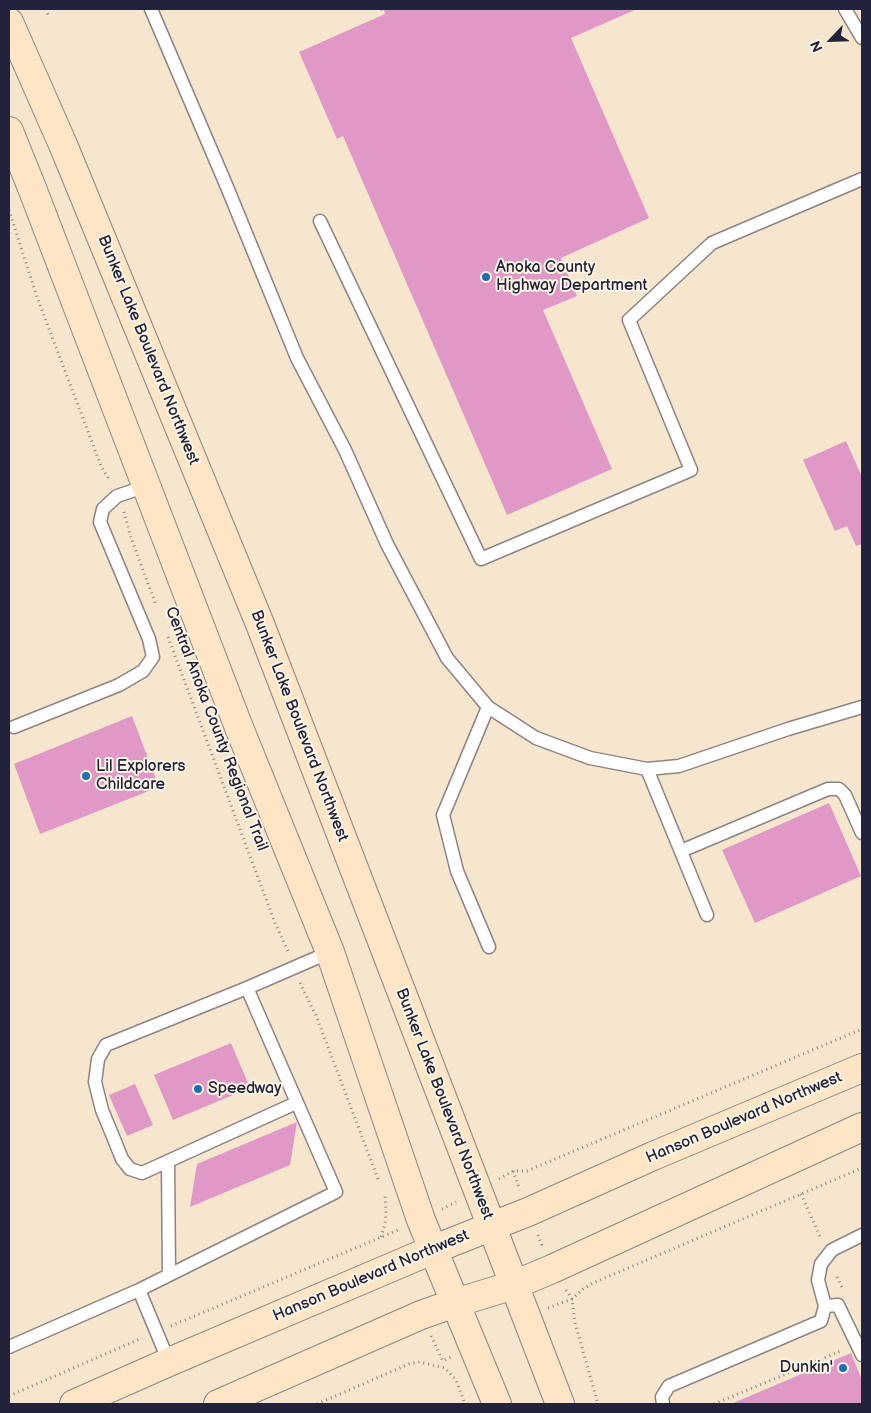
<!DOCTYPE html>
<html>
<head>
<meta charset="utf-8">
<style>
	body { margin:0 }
	#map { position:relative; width:871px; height:1413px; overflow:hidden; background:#f5e6cd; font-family:"Balsamiq Sans",sans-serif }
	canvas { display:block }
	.frame { position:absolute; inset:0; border:10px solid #22223b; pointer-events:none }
	.north { position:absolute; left:806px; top:15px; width:50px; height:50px; -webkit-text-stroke:4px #fcf5e5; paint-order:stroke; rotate:246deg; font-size:14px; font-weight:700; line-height:20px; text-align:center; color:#22223b }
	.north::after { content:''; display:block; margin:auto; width:18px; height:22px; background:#22223b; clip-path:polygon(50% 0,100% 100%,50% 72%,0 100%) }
</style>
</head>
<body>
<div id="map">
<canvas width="871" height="1413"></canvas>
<div class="frame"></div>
<div class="north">N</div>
</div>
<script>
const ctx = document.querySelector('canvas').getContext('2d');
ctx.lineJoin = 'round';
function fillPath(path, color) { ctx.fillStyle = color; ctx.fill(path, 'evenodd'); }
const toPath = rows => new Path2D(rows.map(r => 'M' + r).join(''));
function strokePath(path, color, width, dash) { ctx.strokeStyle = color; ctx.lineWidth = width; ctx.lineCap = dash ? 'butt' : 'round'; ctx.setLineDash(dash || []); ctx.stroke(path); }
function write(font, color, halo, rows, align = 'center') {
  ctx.font = font + ' "Balsamiq Sans",sans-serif'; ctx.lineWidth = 4; ctx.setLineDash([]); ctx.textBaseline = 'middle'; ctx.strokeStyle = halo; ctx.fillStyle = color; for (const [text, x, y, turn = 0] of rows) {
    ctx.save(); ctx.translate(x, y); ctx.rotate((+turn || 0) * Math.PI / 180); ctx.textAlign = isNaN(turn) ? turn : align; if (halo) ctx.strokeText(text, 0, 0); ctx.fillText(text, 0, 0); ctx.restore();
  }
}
const building = toPath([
	[379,9,394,9,395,10,398,9,637,9,571,38,649,218,561,258,577,296,543,310,612,469,507,515,343,136,337,139,299,52,385,14,384,10,381,11],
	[846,441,862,477,862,544,856,546,847,526,835,531,803,460],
	[132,716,159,787,40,834,14,764],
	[829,803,861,876,755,923,722,850],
	[231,1043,250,1088,173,1120,154,1075],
	[135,1084,153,1125,127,1136,109,1095],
	[297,1122,290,1165,190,1207,197,1164],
	[851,1353,862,1380,862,1404,731,1404]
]);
const path = toPath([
	[45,9,49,16],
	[9,210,37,297,101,466,110,481],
	[124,512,130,535,156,605],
	[168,637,275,923,288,951],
	[300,983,317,1018,378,1179],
	[513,1171,520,1190],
	[499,1179,513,1171,527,1171,862,1029],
	[801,1194,821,1239],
	[442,1209,456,1202],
	[538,1235,543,1248],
	[381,1237,385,1224,386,1213,385,1196],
	[837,1277,843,1289],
	[566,1290,572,1299,575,1323,598,1404],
	[548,1308,572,1299,583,1289,593,1283,862,1168],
	[171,1326,398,1230],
	[431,1336,443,1361,451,1357],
	[9,1396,142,1338],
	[317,1404,411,1363,420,1362,445,1368,456,1380,465,1404],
	[714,1404,841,1351]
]);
const lane = toPath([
	[151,9,227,187,297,358,345,450,387,544,447,658,488,707,536,738,590,758,647,769,679,766,788,729,862,707],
	[845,9,862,38],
	[320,221,481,559,691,470,629,320,712,243,862,179],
	[488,707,443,815,457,871,489,947],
	[14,727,119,685,143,671,153,657,149,639,100,522,103,509,117,496,147,486],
	[647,769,707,915],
	[681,851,828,789,839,789,845,795,862,833],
	[247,988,106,1045,98,1059,95,1082,102,1110,114,1139,122,1159,130,1169,142,1173,296,1103],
	[168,1162,169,1275],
	[139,1290,169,1362],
	[825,1306,838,1305,862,1355],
	[9,1347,139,1290,336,1192,247,988,330,952],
	[663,1404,662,1397,669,1386,821,1321,825,1306,818,1280,821,1264,832,1250,862,1235]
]);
const secondary = toPath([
	[9,22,64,147,260,624,560,1404],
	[9,131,32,188,238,725,330,952,421,1220,497,1404],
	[74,1404,169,1362,432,1250,528,1212,653,1156,862,1068],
	[218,1404,421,1315,455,1303,514,1285,552,1269,862,1127]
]);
const markers = [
	[486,277,5,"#1f6fb2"],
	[86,776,5,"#1f6fb2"],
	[198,1089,5,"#1f6fb2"],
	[843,1368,5,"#1f6fb2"]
];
const poiNames = [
	["Anoka County",496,268],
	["Highway Department",496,286],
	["Lil Explorers",96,767],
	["Childcare",96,785],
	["Speedway",208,1089],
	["Dunkin'",833,1368,"right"]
];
const streetNames = [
	["Bunker Lake Boulevard Northwest",148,350,68],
	["Bunker Lake Boulevard Northwest",299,726,69],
	["Central Anoka County Regional Trail",216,729,69],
	["Bunker Lake Boulevard Northwest",444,1104,69],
	["Hanson Boulevard Northwest",744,1118,-23],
	["Hanson Boulevard Northwest",371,1276,-23]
];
fillPath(building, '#e098c6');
strokePath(lane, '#8c8484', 15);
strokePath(secondary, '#8c8484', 30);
strokePath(path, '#8c8484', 3, [1, 4]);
strokePath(lane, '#fff', 12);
strokePath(secondary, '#fde5c5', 28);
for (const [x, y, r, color] of markers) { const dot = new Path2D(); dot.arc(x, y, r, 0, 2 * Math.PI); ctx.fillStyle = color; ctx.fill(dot); strokePath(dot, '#fcf5e5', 2); }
write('16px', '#22223b', '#fcf5e5', poiNames, 'left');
write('16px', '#22223b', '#fcf5e5', streetNames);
</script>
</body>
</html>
